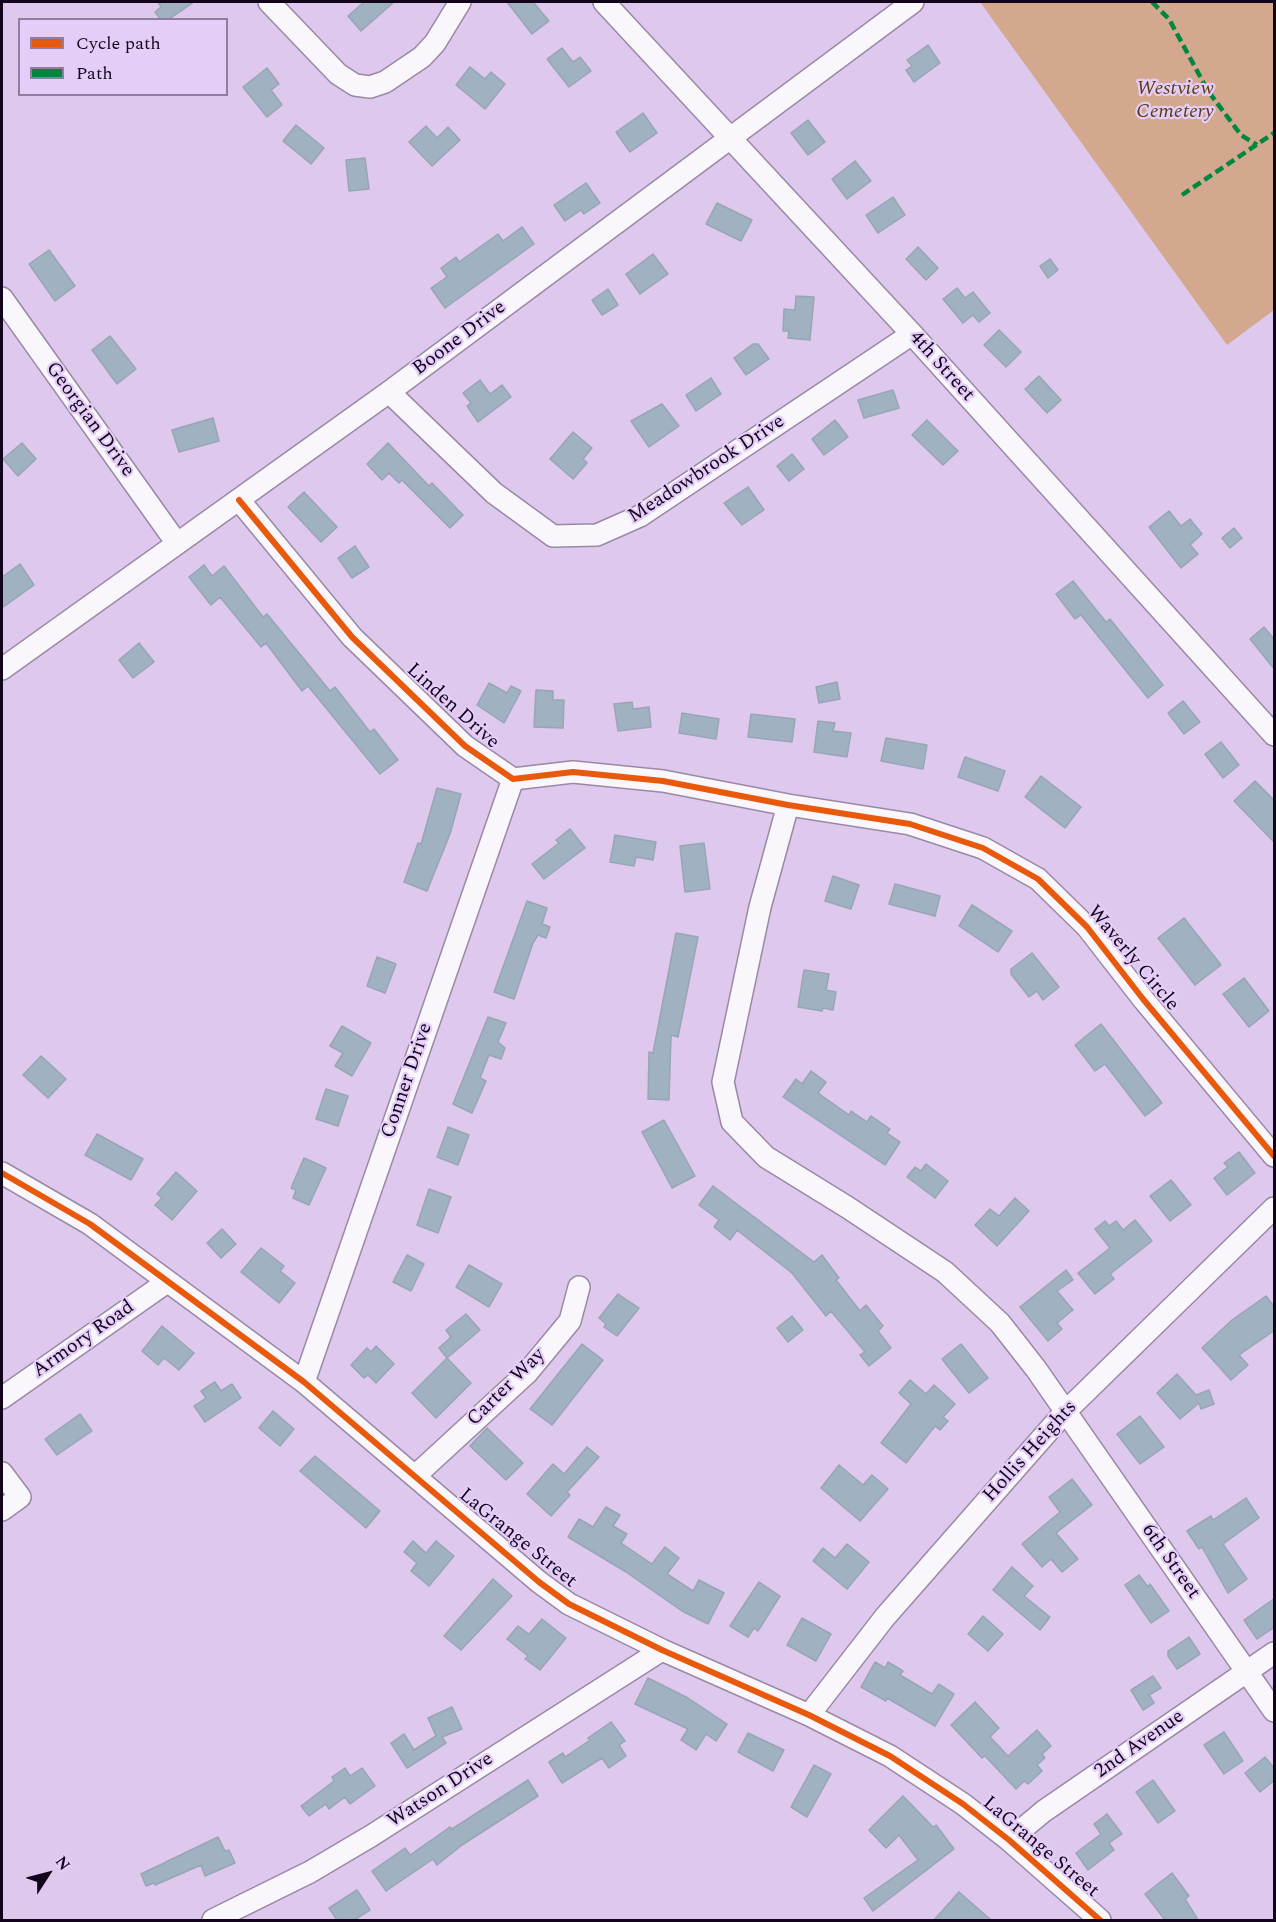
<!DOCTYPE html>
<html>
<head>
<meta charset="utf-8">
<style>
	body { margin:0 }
	#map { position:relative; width:1276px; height:1922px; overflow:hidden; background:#dec8ee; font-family:Spectral,serif }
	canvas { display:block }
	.frame { position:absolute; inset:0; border:3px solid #12041b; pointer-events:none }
	.legend { position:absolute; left:18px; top:18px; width:210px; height:78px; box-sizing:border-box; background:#e4cdf7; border:2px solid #907d9f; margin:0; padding:8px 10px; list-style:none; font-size:18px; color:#12041b }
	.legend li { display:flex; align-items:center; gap:12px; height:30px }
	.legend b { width:30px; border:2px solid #907d9f }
	.north { position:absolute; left:18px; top:1844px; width:60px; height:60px; -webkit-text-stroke:4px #e4cdf7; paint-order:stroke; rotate:54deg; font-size:16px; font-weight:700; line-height:24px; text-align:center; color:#12041b }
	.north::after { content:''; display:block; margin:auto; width:21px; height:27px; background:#12041b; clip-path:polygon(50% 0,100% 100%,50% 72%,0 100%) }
</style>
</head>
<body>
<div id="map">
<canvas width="1276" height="1922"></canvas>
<div class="frame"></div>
<ul class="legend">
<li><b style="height:8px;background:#e8590c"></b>Cycle path</li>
<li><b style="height:8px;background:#00873e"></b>Path</li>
</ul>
<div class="north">N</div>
</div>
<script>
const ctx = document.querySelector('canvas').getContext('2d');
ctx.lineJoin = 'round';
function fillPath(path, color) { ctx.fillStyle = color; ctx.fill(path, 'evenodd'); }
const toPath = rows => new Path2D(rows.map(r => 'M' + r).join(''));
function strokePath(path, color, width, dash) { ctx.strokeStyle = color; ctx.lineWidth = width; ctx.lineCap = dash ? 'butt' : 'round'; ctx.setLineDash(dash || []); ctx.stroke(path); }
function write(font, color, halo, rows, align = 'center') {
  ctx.font = font + ' Spectral,serif'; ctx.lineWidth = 4.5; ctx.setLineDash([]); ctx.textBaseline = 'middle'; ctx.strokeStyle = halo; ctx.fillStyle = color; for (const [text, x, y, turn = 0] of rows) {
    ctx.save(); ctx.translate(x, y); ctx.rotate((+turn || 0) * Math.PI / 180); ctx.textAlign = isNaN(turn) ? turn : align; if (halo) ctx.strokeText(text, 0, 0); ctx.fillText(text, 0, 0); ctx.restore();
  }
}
const green = toPath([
	[980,2,1274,2,1274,310,1227,345]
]);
const building = toPath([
	[158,2,194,2,168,20,161,20,155,12,161,7,158,2],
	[364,2,394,2,361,31,348,16,364,2],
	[507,2,533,2,549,21,532,34,507,2],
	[928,45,940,63,914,82,906,70,912,66,907,60,928,45],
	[562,48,573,62,580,57,591,71,569,87,547,59,562,48],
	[470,67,485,79,491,72,505,84,485,109,456,85,470,67],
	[267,68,279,84,271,90,282,105,267,117,243,87,267,68],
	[643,113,657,133,630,152,616,132,643,113],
	[808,120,825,142,808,155,791,133,808,120],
	[296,125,324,148,311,164,283,141,296,125],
	[426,126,437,138,448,127,460,140,432,166,409,142,426,126],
	[365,158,369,189,349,191,346,160,365,158],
	[855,161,871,181,847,199,832,179,855,161],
	[586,183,600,203,584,214,581,210,565,221,554,205,586,183],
	[893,197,905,215,878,233,866,215,893,197],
	[717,203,752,220,741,241,706,224,717,203],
	[522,227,534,244,445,308,431,288,447,277,441,268,456,257,459,262,498,234,503,241,522,227],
	[918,247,938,268,926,280,906,259,918,247],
	[49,250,75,286,55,301,29,264,49,250],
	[653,254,668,274,640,294,626,274,653,254],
	[1050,259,1058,270,1048,278,1040,266,1050,259],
	[957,288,965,298,973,292,990,313,979,322,973,315,963,323,943,299,957,288],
	[608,289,618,305,602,315,592,300,608,289],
	[796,296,814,297,810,340,788,338,789,331,783,331,784,309,795,310,796,296],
	[999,330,1021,352,1006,367,984,345,999,330],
	[110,336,136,369,117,384,92,350,110,336],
	[753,344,758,344,769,359,746,375,734,358,753,344],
	[1039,376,1061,400,1047,413,1025,389,1039,376],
	[711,378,721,394,696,411,686,395,711,378],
	[480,380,490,394,502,385,511,397,478,422,467,406,471,403,463,393,480,380],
	[893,390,899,408,864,418,858,400,893,390],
	[662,404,679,426,649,447,631,421,662,404],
	[213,418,219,441,179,452,172,430,213,418],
	[835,420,848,437,824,455,812,439,835,420],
	[927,420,958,451,943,465,912,435,927,420],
	[573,432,592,448,583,459,587,463,573,479,550,459,573,432],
	[22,443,36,459,18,476,3,459,22,443],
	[388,443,429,486,432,483,463,515,450,528,402,480,399,483,389,473,382,480,367,464,388,443],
	[792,454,804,469,789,481,777,466,792,454],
	[748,487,764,510,742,525,724,503,748,487],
	[304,492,337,527,321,542,288,507,304,492],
	[1169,511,1181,526,1190,519,1202,534,1190,545,1198,554,1181,568,1149,527,1169,511],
	[1234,528,1242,538,1230,548,1222,538,1234,528],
	[355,546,369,567,352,578,338,558,355,546],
	[20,564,34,585,2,608,2,577,20,564],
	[204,565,212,576,224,566,263,617,267,614,330,691,335,687,370,732,374,729,398,760,380,774,308,686,302,691,266,643,261,647,220,597,211,605,189,577,204,565],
	[1073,581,1106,622,1110,619,1163,685,1148,698,1081,615,1075,619,1056,594,1073,581],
	[1264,627,1275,640,1275,670,1250,639,1264,627],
	[139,643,154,662,133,678,119,660,139,643],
	[837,682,840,699,819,703,816,687,837,682],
	[489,683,507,693,511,686,521,691,504,723,477,705,489,683],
	[536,690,553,691,553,700,564,700,563,728,534,727,536,690],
	[1183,701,1200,722,1184,734,1168,713,1183,701],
	[632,702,633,709,649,707,651,727,618,731,614,704,632,702],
	[682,713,719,719,716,739,679,733,682,713],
	[751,714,795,719,792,742,748,737,751,714],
	[818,721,835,723,833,731,851,733,847,757,814,752,818,721],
	[886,738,927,745,923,769,881,761,886,738],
	[1221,742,1239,765,1223,778,1205,754,1221,742],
	[965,757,1005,771,998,791,958,777,965,757],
	[1041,776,1081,807,1065,828,1025,797,1041,776],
	[1255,781,1275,801,1275,843,1234,801,1255,781],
	[437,788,461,794,450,834,427,891,404,882,418,843,421,844,437,788],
	[570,829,585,848,544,879,532,864,559,843,556,840,570,829],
	[615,835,656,842,653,860,636,857,634,866,610,862,615,835],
	[704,843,710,889,685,892,680,846,704,843],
	[833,876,859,885,851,909,825,901,833,876],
	[895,884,940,896,935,916,889,904,895,884],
	[527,901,547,908,542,924,550,927,546,938,538,935,533,943,514,999,494,992,527,901],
	[972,905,1012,931,998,952,959,926,972,905],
	[1184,918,1221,965,1195,985,1158,938,1184,918],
	[676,933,698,937,678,1037,671,1035,669,1100,648,1099,649,1052,653,1053,676,933],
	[1032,953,1059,987,1043,1000,1037,991,1029,997,1011,974,1011,969,1032,953],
	[377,957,396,964,385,993,367,986,377,957],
	[804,970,829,974,826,990,836,992,833,1010,823,1008,822,1011,798,1007,804,970],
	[1244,978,1269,1011,1249,1027,1223,994,1244,978],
	[488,1017,506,1023,498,1042,505,1048,501,1059,489,1055,480,1078,486,1081,472,1113,453,1104,488,1017],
	[1101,1024,1162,1103,1145,1116,1105,1064,1095,1071,1075,1045,1101,1024],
	[342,1026,371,1043,352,1076,335,1066,343,1053,330,1046,342,1026],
	[41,1056,66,1079,48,1098,23,1075,41,1056],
	[811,1071,826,1082,818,1093,849,1115,851,1111,867,1122,871,1116,890,1129,887,1133,900,1142,885,1165,783,1097,796,1079,802,1084,811,1071],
	[326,1089,348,1096,338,1126,316,1119,326,1089],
	[664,1120,695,1176,672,1188,642,1132,664,1120],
	[448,1127,469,1135,458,1165,437,1157,448,1127],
	[97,1134,143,1159,131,1180,85,1155,97,1134],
	[1239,1152,1255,1173,1227,1195,1214,1178,1228,1167,1224,1163,1239,1152],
	[304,1158,326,1168,309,1205,293,1198,296,1190,291,1188,304,1158],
	[926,1164,948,1181,935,1198,907,1177,915,1167,921,1171,926,1164],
	[176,1172,197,1191,172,1220,155,1205,162,1198,157,1194,176,1172],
	[1171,1180,1191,1205,1170,1221,1150,1196,1171,1180],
	[713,1186,814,1262,822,1255,839,1278,836,1280,860,1311,866,1305,883,1326,878,1331,891,1348,869,1366,860,1355,865,1352,831,1311,826,1316,792,1273,737,1230,730,1240,714,1227,719,1220,699,1205,713,1186],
	[429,1189,451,1197,438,1233,417,1225,429,1189],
	[1015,1198,1029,1211,997,1246,975,1225,990,1209,999,1216,1015,1198],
	[1135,1220,1152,1241,1110,1274,1114,1279,1095,1294,1078,1273,1110,1248,1095,1229,1105,1221,1109,1226,1116,1221,1123,1230,1135,1220],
	[222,1229,236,1244,221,1258,207,1243,222,1229],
	[261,1248,284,1266,280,1271,295,1283,279,1303,241,1272,261,1248],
	[407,1255,424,1264,411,1291,393,1282,407,1255],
	[469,1265,502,1284,489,1307,456,1287,469,1265],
	[1066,1270,1073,1280,1057,1291,1073,1310,1057,1323,1062,1329,1048,1341,1020,1307,1066,1270],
	[618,1294,639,1308,617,1336,604,1327,606,1324,599,1318,618,1294],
	[1266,1296,1275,1308,1275,1330,1239,1355,1248,1365,1231,1380,1202,1348,1232,1320,1266,1296],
	[466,1314,480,1330,447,1358,439,1348,451,1337,446,1330,466,1314],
	[792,1316,803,1330,788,1342,777,1328,792,1316],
	[162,1326,194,1353,179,1370,164,1358,158,1365,142,1351,162,1326],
	[582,1344,603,1360,552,1425,530,1409,582,1344],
	[961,1344,988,1378,969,1393,942,1359,961,1344],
	[376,1346,394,1364,376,1383,368,1375,364,1378,351,1365,367,1348,371,1352,376,1346],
	[447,1358,471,1383,436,1418,412,1393,447,1358],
	[1177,1374,1196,1395,1209,1390,1214,1404,1201,1409,1199,1403,1180,1419,1157,1393,1177,1374],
	[910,1380,926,1394,934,1385,955,1404,943,1417,948,1421,940,1430,935,1426,906,1463,881,1443,911,1404,899,1393,910,1380],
	[215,1382,221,1391,232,1384,241,1398,205,1422,194,1406,206,1398,201,1391,215,1382],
	[273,1411,294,1429,280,1446,259,1428,273,1411],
	[80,1414,92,1431,57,1455,45,1439,80,1414],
	[1140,1416,1164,1447,1140,1464,1117,1434,1140,1416],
	[487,1428,523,1463,506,1480,470,1446,487,1428],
	[587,1447,599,1457,567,1492,570,1495,551,1516,527,1494,553,1464,564,1474,587,1447],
	[315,1456,380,1511,366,1528,300,1471,315,1456],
	[839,1465,863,1485,872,1475,888,1489,860,1521,821,1488,839,1465],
	[1072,1479,1092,1505,1056,1533,1078,1559,1062,1572,1051,1559,1042,1567,1022,1544,1060,1512,1049,1497,1072,1479],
	[1246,1498,1259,1518,1223,1544,1247,1579,1228,1593,1202,1547,1199,1549,1187,1531,1211,1516,1213,1520,1246,1498],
	[606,1507,620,1515,613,1526,627,1534,621,1543,652,1564,665,1547,679,1558,667,1574,693,1591,699,1580,724,1593,708,1624,682,1611,626,1572,568,1537,579,1519,593,1527,606,1507],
	[413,1541,426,1553,436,1541,454,1556,429,1586,411,1571,417,1563,404,1552,413,1541],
	[847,1544,869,1562,847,1589,813,1561,823,1548,835,1558,847,1544],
	[1012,1567,1033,1586,1024,1596,1050,1617,1040,1630,993,1590,1012,1567],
	[1139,1575,1148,1587,1150,1584,1169,1611,1151,1623,1125,1585,1139,1575],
	[493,1579,512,1596,461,1650,444,1636,493,1579],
	[759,1582,780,1596,758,1631,754,1628,748,1637,730,1626,759,1582],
	[1275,1598,1275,1627,1257,1639,1244,1620,1275,1598],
	[983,1616,1003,1634,988,1651,968,1634,983,1616],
	[802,1618,831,1634,816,1661,787,1645,802,1618],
	[542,1619,566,1638,540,1670,525,1659,528,1656,507,1639,518,1626,529,1634,542,1619],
	[1189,1637,1200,1654,1177,1669,1168,1656,1168,1651,1189,1637],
	[875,1662,885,1668,888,1662,903,1671,900,1675,932,1694,939,1684,954,1694,935,1726,887,1698,886,1701,861,1687,875,1662],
	[1153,1676,1161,1688,1149,1695,1154,1703,1143,1710,1131,1690,1153,1676],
	[648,1678,688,1698,727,1724,716,1741,706,1734,696,1750,681,1740,688,1729,635,1704,648,1678],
	[975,1702,999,1728,990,1737,1008,1756,1037,1730,1051,1746,1042,1754,1045,1758,1037,1765,1042,1771,1028,1784,1024,1781,1016,1789,985,1756,982,1758,951,1725,975,1702],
	[452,1707,462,1729,442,1737,446,1743,407,1768,391,1743,404,1734,414,1750,436,1736,428,1718,452,1707],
	[611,1722,625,1741,619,1745,626,1756,609,1768,602,1758,562,1783,549,1762,563,1753,565,1757,590,1740,588,1738,611,1722],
	[1224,1732,1243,1761,1224,1774,1204,1745,1224,1732],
	[748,1733,784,1750,773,1771,738,1752,748,1733],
	[1265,1757,1275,1769,1275,1780,1260,1792,1245,1773,1265,1757],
	[814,1765,831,1774,807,1817,791,1807,814,1765],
	[345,1768,350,1776,362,1768,375,1786,350,1804,345,1797,329,1809,326,1804,309,1816,301,1806,334,1781,332,1777,345,1768],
	[528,1780,538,1796,462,1845,437,1865,433,1859,386,1891,372,1871,405,1848,410,1855,450,1827,452,1829,528,1780],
	[1153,1780,1175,1811,1158,1823,1136,1792,1153,1780],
	[903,1796,933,1827,936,1825,954,1849,873,1911,864,1898,918,1860,899,1835,886,1848,869,1830,903,1796],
	[1107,1814,1122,1834,1109,1843,1114,1850,1088,1870,1076,1853,1101,1834,1094,1824,1107,1814],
	[218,1837,225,1851,229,1850,235,1863,205,1876,201,1865,155,1885,154,1883,146,1886,141,1874,218,1837],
	[1172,1873,1189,1896,1185,1899,1198,1920,1165,1920,1145,1894,1172,1873],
	[357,1890,370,1910,354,1920,337,1920,329,1908,357,1890],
	[959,1892,991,1920,934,1920,959,1892]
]);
const minor = toPath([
	[269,2,338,74,355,85,370,87,385,82,422,57,435,43,460,2],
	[604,2,912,334,1274,735],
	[2,298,176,542],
	[389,392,494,493,553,536,597,535,640,516,912,334],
	[239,500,352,637,465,746,513,779,573,772,663,781,788,805,910,824,983,848,1038,879,1087,927,1143,999,1274,1156],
	[2,669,389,392,913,2],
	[788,805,760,907,723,1082,732,1122,766,1157,847,1207,945,1272,1000,1323,1036,1369,1274,1711],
	[2,1173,90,1224,304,1382,539,1582,569,1604,662,1650,809,1715,890,1756,963,1804,1009,1840,1100,1920],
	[304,1382,513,779],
	[2,1398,167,1282],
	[2,1473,20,1497,2,1510],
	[415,1476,527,1373,570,1321,579,1287],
	[809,1715,885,1617,1065,1412,1274,1208],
	[1009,1840,1044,1811,1274,1653],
	[213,1920,310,1872,371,1836,662,1650]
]);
const quiet = toPath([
	[1152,2,1169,19,1208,91,1241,135,1257,145],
	[1182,195,1274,133]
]);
const cycleway = toPath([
	[239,500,352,637,465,746,513,779,573,772,663,781,788,805,910,824,983,848,1038,879,1087,927,1143,999,1274,1156],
	[2,1173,90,1224,304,1382,539,1582,569,1604,662,1650,809,1715,890,1756,963,1804,1009,1840,1100,1920]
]);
const parkNames = [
	["Westview",1175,90],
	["Cemetery",1175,113]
];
const streetNames = [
	["Boone Drive",460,339,-37],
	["4th Street",941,367,48],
	["Georgian Drive",89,420,54],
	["Meadowbrook Drive",707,470,-33],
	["Linden Drive",452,707,42],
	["Waverly Circle",1132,959,50],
	["Conner Drive",408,1081,-71],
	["Armory Road",84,1340,-35],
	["Carter Way",507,1388,-45],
	["Hollis Heights",1031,1452,-48],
	["LaGrange Street",517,1539,39],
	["6th Street",1170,1562,55],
	["2nd Avenue",1140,1745,-35],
	["Watson Drive",441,1791,-33],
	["LaGrange Street",1040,1848,40]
];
fillPath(green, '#d3a88f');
fillPath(building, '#a0b1c1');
strokePath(building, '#98a5b5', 1.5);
strokePath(minor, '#9989a5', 24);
strokePath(minor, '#faf7fc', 21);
strokePath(quiet, '#00873e', 4.5, [9, 4.5]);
strokePath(cycleway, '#e8590c', 6);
write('italic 20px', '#5a3b12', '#e4cdf7', parkNames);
write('20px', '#12041b', '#e4cdf7', streetNames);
</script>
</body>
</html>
